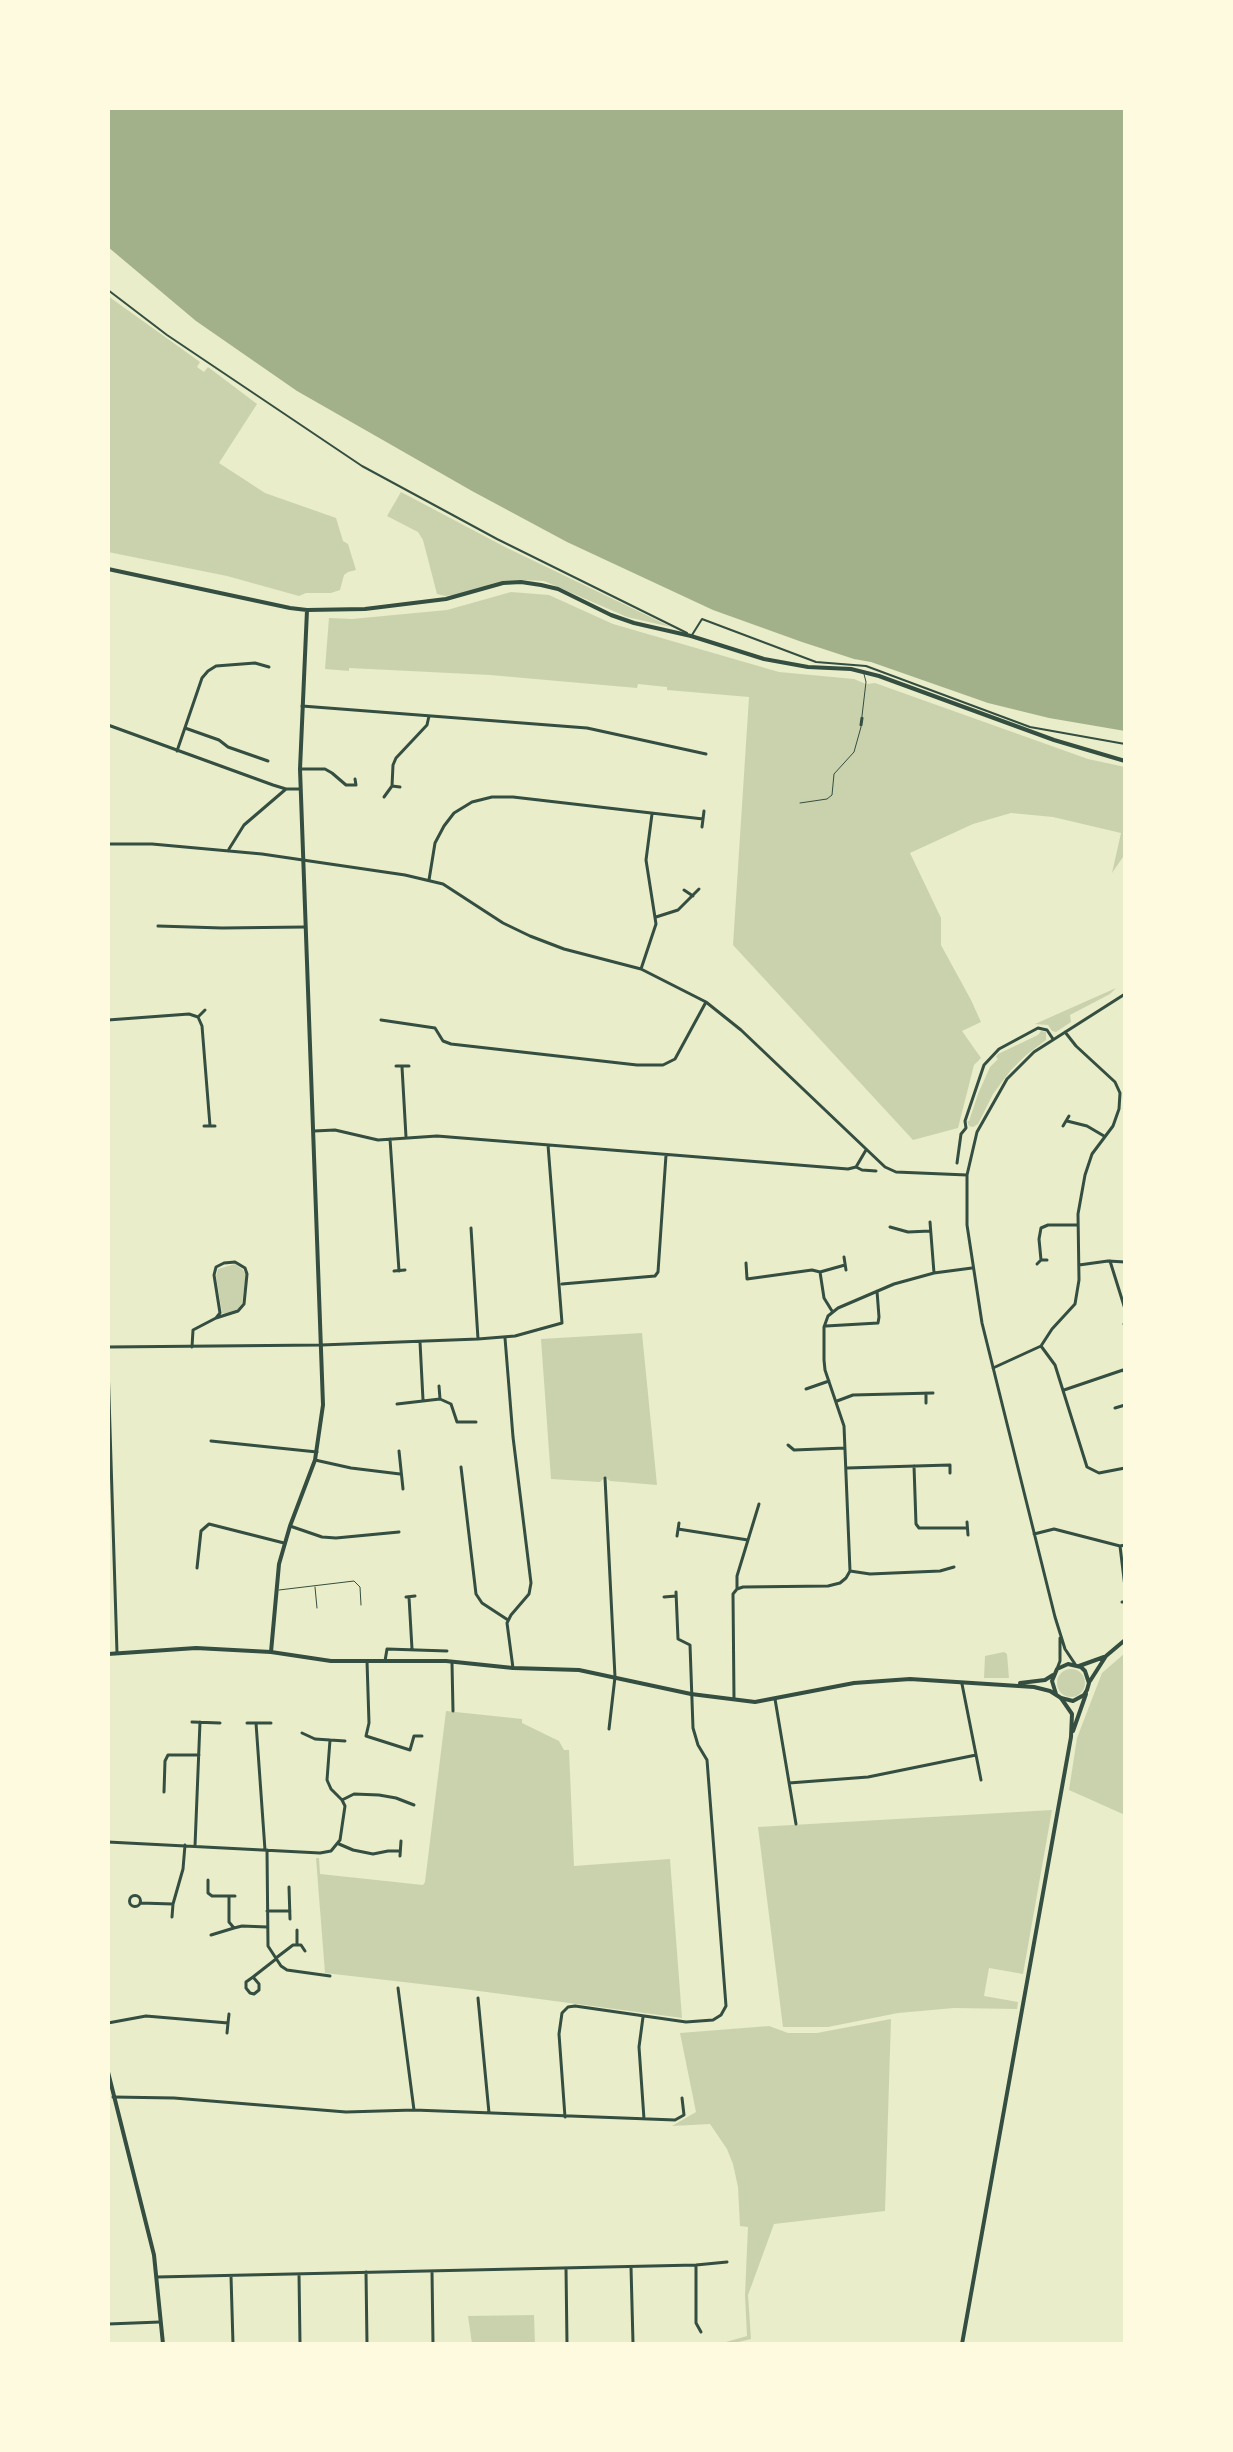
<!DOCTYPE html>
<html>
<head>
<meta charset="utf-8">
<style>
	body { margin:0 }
	#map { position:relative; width:1233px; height:2452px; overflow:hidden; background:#e9edc9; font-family:"Alegreya Sans",sans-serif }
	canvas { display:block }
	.frame { position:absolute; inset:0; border:110px solid #fefae0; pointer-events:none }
</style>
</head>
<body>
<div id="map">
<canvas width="1233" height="2452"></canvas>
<div class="frame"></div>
</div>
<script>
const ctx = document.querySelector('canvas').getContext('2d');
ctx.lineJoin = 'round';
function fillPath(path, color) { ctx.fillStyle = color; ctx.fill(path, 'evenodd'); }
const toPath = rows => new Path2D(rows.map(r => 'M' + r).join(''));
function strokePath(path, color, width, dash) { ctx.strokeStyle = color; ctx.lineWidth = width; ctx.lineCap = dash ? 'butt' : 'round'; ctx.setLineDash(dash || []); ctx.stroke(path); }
const green = toPath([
	[108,296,200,362,197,367,204,372,208,367,257,404,219,463,265,493,336,518,343,541,348,544,356,570,348,572,344,575,340,590,331,593,306,593,299,596,227,576,108,552],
	[401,492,505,547,671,627,627,617,544,581,521,580,462,594,445,596,437,594,423,540,418,532,387,516],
	[511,592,549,595,613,624,779,672,854,679,866,684,875,683,1088,759,1125,767,1125,854,1112,873,1121,833,1053,817,1011,813,973,824,910,853,941,918,941,945,971,1000,981,1022,962,1031,981,1058,974,1065,958,1128,913,1140,733,945,749,697,667,690,667,687,638,684,637,688,490,675,349,668,349,671,325,669,329,618,352,619,447,610],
	[1116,988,1110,994,1070,1015,1071,1022,1056,1032,1052,1031,1048,1025,1035,1024],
	[1041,1031,1046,1032,1046,1040,1025,1056,1011,1070,993,1094,978,1124,973,1127,969,1126,967,1121,969,1121,978,1094,990,1067,998,1059,996,1057,998,1054,1038,1035],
	[235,1264,242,1269,246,1274,242,1303,238,1309,227,1314,222,1313,216,1276,218,1269],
	[642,1333,657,1485,610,1481,605,1477,600,1482,551,1479,541,1339],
	[1004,1652,1007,1654,1009,1678,984,1678,985,1656],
	[1125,1653,1125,1815,1069,1790,1077,1738,1102,1673],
	'1057 1683a14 14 0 1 1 28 0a14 14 0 1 1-28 0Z',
	[446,1711,522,1719,522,1723,559,1741,564,1750,569,1750,574,1866,670,1859,682,2018,464,1989,325,1973,316,1858,319,1858,320,1874,423,1885,425,1882],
	[1052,1810,1023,1974,989,1968,984,1996,1018,2002,1017,2009,954,2008,898,2013,828,2027,783,2027,758,1827],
	[891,2019,885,2211,774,2224,748,2295,751,2339,730,2344,719,2344,747,2336,745,2295,748,2227,740,2226,738,2187,733,2164,727,2149,710,2124,672,2126,696,2112,680,2033,769,2026,788,2033,817,2033],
	[534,2315,535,2344,472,2344,468,2316]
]);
const water = toPath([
	[108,108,1125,108,1125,731,1049,718,988,703,871,662,854,659,802,642,713,610,567,542,472,491,297,391,196,321,108,247]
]);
const service = toPath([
	[862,716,866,682,864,674],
	[800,803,827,799,832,795,834,774,854,752,861,727],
	[315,1587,317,1608],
	[279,1590,354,1581,360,1587,361,1605]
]);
const pedestrian = toPath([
	[108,290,167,335,362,466,497,539,687,633],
	[692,635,702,619,816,662,866,666,1030,727,1125,744]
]);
const minor = toPath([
	[302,706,587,728,706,754],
	[108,725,273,785,286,789,300,789],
	[861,725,862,718],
	[185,728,219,740,228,747,268,761],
	[177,751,202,678,208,671,216,666,255,663,269,667],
	[300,769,325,769,332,773,346,785,356,785,355,779],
	[392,786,393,765,396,758,427,725,429,716],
	[384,797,392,786,400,787],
	[702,827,704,811],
	[108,844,152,844,262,854,405,875,443,884,503,923,530,936,564,949,641,969,706,1002,741,1030,885,1167,896,1172,967,1175],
	[229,849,244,825,286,789],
	[1125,878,1125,883],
	[429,880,435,843,444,826,454,813,472,802,492,797,513,797,703,819],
	[684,890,693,896],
	[656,917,678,910,699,889],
	[158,926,222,928,305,927],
	[641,969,656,924,646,860,652,814],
	[198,1017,205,1010],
	[108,1020,189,1014,198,1017,202,1026,210,1126],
	[381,1020,435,1028,443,1041,451,1044,637,1065,663,1065,675,1059,706,1002],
	[396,1066,409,1066],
	[402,1067,406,1137],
	[1067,1121,1087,1126,1104,1136],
	[204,1126,215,1126],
	[1063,1126,1069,1116],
	[314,1131,335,1130,378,1140,437,1136,848,1169,856,1167,866,1150],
	[390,1139,399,1271],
	[957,1163,961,1134,966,1128,965,1121,984,1065,999,1049,1038,1028,1047,1030,1053,1039],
	[856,1167,862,1170,876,1171],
	[930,1222,934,1273],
	[890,1227,908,1232,930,1231],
	[471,1228,478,1339],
	[844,1257,846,1270],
	[1041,1260,1039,1239,1041,1228,1048,1225,1078,1225],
	[1110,1261,1125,1309],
	[746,1263,747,1279,812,1270,820,1272,824,1298,832,1311],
	[1037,1264,1041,1260,1047,1260],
	[1079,1265,1108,1261,1125,1262],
	[394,1271,405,1270],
	[820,1272,845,1265],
	[562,1284,655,1276,658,1272,666,1155],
	[1124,1324,1125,1324],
	[826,1326,878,1323,879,1317,877,1291],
	[505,1338,513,1437,531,1583,529,1594,511,1615,507,1623,513,1668],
	[420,1342,423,1400],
	[1041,1346,1055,1365,1087,1467,1099,1473,1125,1468],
	[108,1347,321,1345,478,1339,515,1336,562,1323,548,1145],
	[192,1347,193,1330,216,1318,220,1313,214,1275,216,1267,224,1263,235,1262,245,1268,247,1274,244,1304,238,1311,216,1318],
	[108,1365,117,1653],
	[993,1368,1041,1346,1052,1329,1075,1304,1079,1280,1078,1214,1085,1175,1092,1154,1113,1126,1119,1109,1120,1093,1115,1082,1076,1046,1065,1032],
	[439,1386,440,1399],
	[806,1389,829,1381],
	[1064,1390,1123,1370,1125,1373],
	[926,1393,926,1403],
	[837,1401,853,1395,933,1393],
	[397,1404,440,1399,451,1404,457,1422,476,1422],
	[1115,1408,1125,1405],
	[211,1441,317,1452],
	[788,1445,794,1450,845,1448],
	[399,1451,403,1489],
	[315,1460,351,1468,400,1474],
	[914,1466,916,1524,919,1528,967,1528],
	[461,1467,476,1594,482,1603,508,1620],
	[847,1468,950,1465,950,1473],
	[605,1478,615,1677,609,1729],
	[967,1522,968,1535],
	[290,1526,322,1537,336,1538,399,1532],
	[678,1529,748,1540],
	[1034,1534,1054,1529,1120,1546,1125,1545],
	[677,1536,679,1523],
	[1120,1546,1125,1587],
	[197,1568,201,1531,209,1524,284,1543],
	[850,1571,870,1574,940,1571,954,1567],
	[737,1589,743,1587,828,1586,840,1583,846,1578,850,1571,844,1426,825,1370,824,1360,824,1327,828,1316,838,1308,894,1284,934,1273,972,1268],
	[406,1597,415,1596],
	[409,1597,412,1649],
	[664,1597,676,1596],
	[1122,1602,1125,1602],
	[367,1661,369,1723,366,1736,410,1750,414,1736,422,1736],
	[385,1661,387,1649,447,1651],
	[452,1663,453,1711],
	[1075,1664,1065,1649,1055,1617,982,1323,967,1225,967,1175,977,1132,1007,1079,1034,1052,1125,994],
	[1057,1669,1060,1661,1060,1638],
	[962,1684,981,1780],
	[734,1699,733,1594,737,1589,737,1576,759,1504],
	[775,1699,796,1824],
	[192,1722,220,1723],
	[247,1723,271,1723],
	[256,1723,265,1850],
	[302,1733,315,1739,345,1741],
	[789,1783,868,1777,976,1755],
	[164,1792,165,1761,168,1755,199,1755],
	[342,1800,354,1794,379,1795,396,1798,414,1805],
	[108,1842,320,1853,331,1851,340,1840,345,1806,342,1800,331,1789,327,1780,330,1740],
	[339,1844,353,1850,373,1854,388,1851,400,1851],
	[195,1846,200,1722],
	[267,1850,268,1946,281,1966,287,1970,330,1976],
	[400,1856,401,1841],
	[208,1880,208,1893,212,1896,235,1896],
	[289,1887,290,1919],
	'129.5 1901a5.5 5.5 0 1 1 11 0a5.5 5.5 0 1 1-11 0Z',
	[229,1896,229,1922,234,1928,242,1926,267,1927],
	[140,1903,173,1904,183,1869,185,1845],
	[267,1911,290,1911],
	[172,1917,173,1904],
	[297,1930,297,1945],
	[211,1935,234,1928],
	[276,1958,293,1945,301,1945,305,1951],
	[253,1977,259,1984,259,1990,254,1994,250,1993,246,1988,246,1982,253,1977,276,1959],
	[398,1988,414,2110],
	[478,1998,489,2113],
	[643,2017,639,2047,644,2119],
	[108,2023,146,2016,228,2023,227,2033],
	[228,2023,229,2014],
	[113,2097,174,2098,346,2112,414,2110,675,2120,684,2115,682,2098],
	[565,2117,559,2034,562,2013,568,2007,575,2006,686,2022,713,2020,721,2015,726,2006,707,1760,698,1745,693,1728,690,1645,678,1639,676,1592],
	[696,2265,696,2323,701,2332],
	[631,2267,633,2343],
	[566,2268,567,2344],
	[432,2271,433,2344],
	[366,2272,367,2344],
	[299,2274,300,2344],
	[231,2276,233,2344],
	[157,2277,696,2265,727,2262],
	[108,2324,160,2322]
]);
const tertiary = toPath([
	[108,569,290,608,307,610,365,609,446,599,503,583,521,582,541,585,558,589,611,615,634,623,691,636,764,659,808,667,851,669,879,676,1054,740,1125,761],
	[271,1652,279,1564,290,1526,315,1460,323,1405,300,769,307,610],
	[1073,1731,1086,1694],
	[108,2072,154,2255,163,2344],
	[962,2344,1071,1737,1072,1714,1061,1698]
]);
const secondary = toPath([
	[108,1654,196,1648,271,1652,331,1661,446,1661,513,1668,579,1670,691,1694,755,1702,854,1683,910,1679,1034,1687,1050,1691,1061,1698,1073,1701,1084,1695,1087,1690,1089,1683,1085,1671,1081,1667,1068,1664,1057,1669,1052,1681,1056,1694],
	[1079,1666,1104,1657],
	[1090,1681,1106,1656,1125,1640],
	[1020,1683,1045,1680,1053,1675]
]);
fillPath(green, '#cad2ad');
fillPath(water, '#a3b18a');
strokePath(service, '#344e41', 1);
strokePath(pedestrian, '#344e41', 2);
strokePath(minor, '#344e41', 3);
strokePath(tertiary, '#344e41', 4);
strokePath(secondary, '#344e41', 4);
</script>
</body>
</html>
